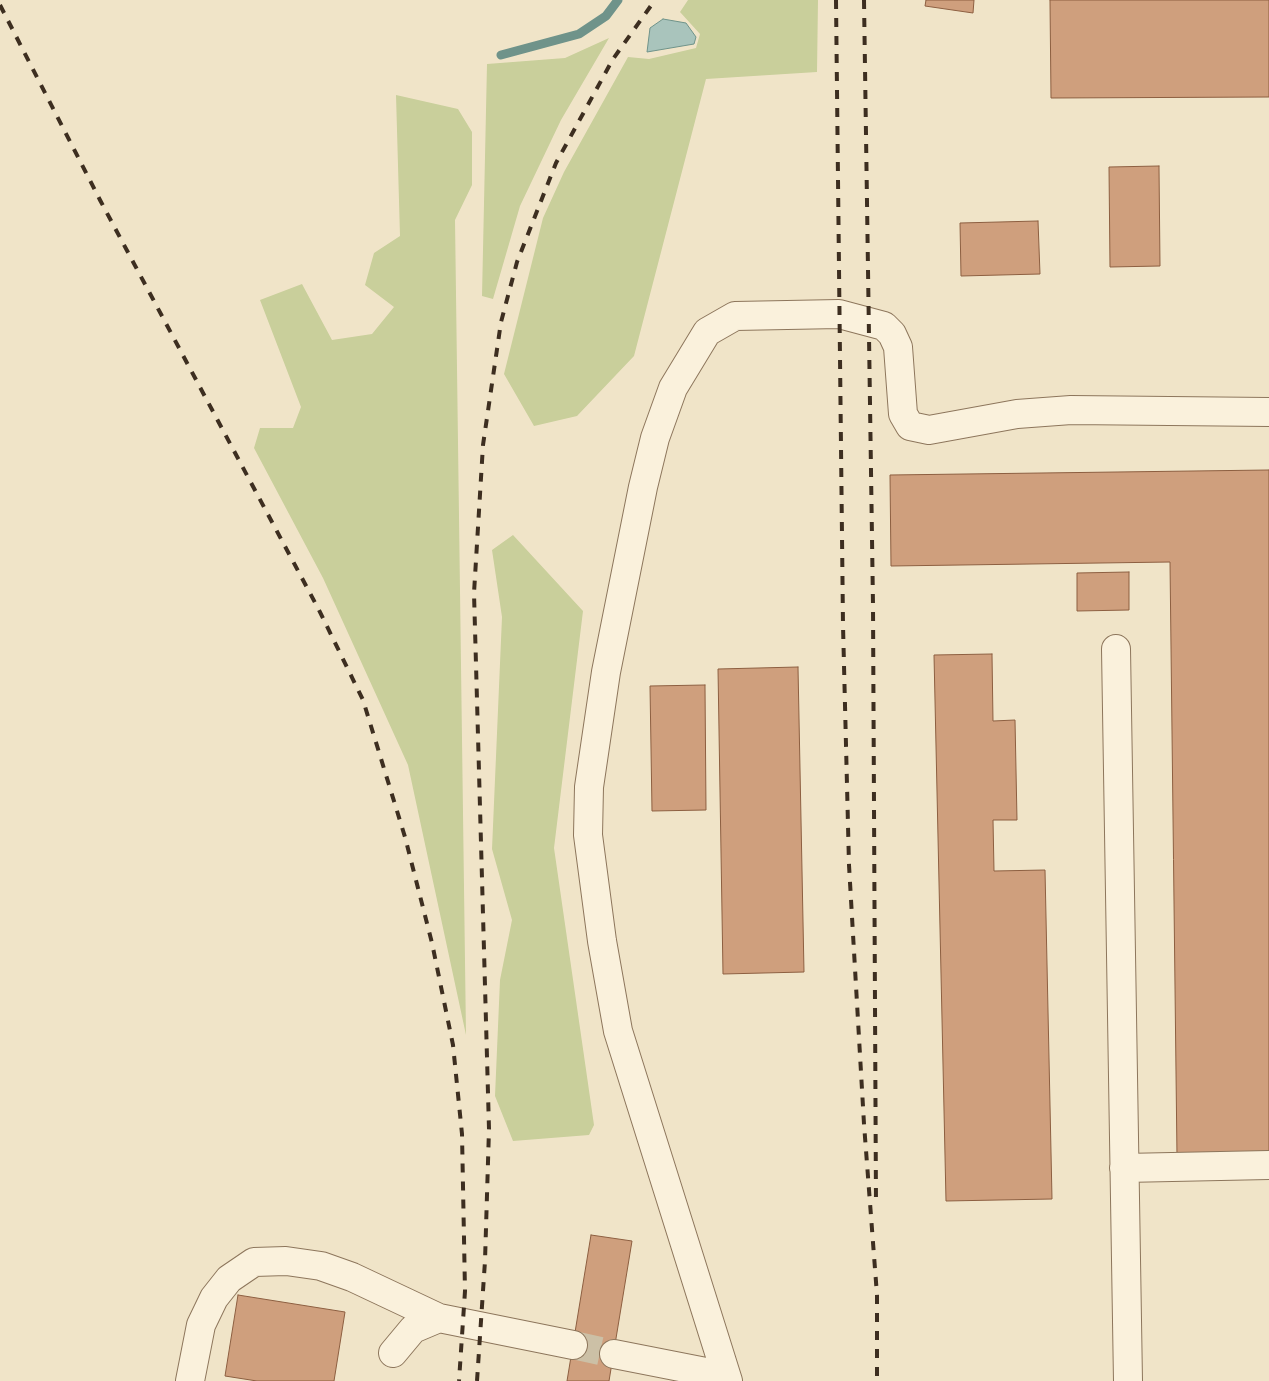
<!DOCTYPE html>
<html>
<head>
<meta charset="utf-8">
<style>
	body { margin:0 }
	canvas { display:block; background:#f0e4c8 }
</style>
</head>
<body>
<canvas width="1269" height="1381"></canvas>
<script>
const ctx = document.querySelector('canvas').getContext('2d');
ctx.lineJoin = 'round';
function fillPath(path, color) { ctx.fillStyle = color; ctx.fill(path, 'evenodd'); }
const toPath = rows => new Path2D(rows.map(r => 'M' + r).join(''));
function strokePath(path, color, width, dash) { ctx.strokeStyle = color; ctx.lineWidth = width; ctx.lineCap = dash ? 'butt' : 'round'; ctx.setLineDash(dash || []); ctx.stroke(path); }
const green = toPath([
	[688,0,818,0,817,72,706,79,634,356,577,416,534,426,504,374,543,218,564,172,628,57,649,59,696,48,700,34,680,12],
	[609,38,561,120,520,206,493,299,482,296,487,64,565,58],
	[396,95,458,109,472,132,472,185,455,220,466,1035,408,765,323,578,254,448,260,428,293,428,301,407,260,300,302,284,332,340,372,334,394,307,365,285,374,253,400,236],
	[513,535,583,611,554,848,594,1125,589,1135,513,1141,495,1096,500,980,512,920,492,849,502,617,492,550]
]);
const water = toPath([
	[663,19,686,23,696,37,694,44,647,52,650,28,663,19]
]);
const stream = toPath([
	[501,55,579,34,606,16,618,0]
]);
const building = toPath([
	[926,0,974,0,973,13,925,6,926,0],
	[1050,0,1269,0,1269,97,1051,98,1050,0],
	[1159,166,1160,266,1110,267,1109,167,1159,166],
	[1038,221,1040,274,961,276,960,223,1038,221],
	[1269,470,1269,1156,1177,1157,1170,562,891,566,890,475,1269,470],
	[1129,572,1129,610,1077,611,1077,573,1129,572],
	[992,654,993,721,1015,720,1017,820,993,820,994,871,1045,870,1052,1199,946,1201,934,655,992,654],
	[798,667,804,972,723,974,718,669,798,667],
	[705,685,706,810,652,811,650,686,705,685],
	[591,1235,632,1241,609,1381,567,1381,591,1235],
	[238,1295,345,1312,334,1381,257,1381,225,1376,238,1295]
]);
const minorTunnel = toPath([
	[573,1345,614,1354]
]);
const minor = toPath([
	[1116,649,1128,1381],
	[1124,1168,1269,1165],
	[393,1353,413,1329,439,1318,573,1345],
	[614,1354,726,1376],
	[190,1381,201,1325,214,1298,229,1279,254,1262,286,1261,321,1266,352,1277,439,1318],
	[728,1381,618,1031,602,941,588,835,589,787,606,672,643,487,655,438,673,388,707,332,735,316,839,314,884,326,892,334,898,347,903,414,910,426,929,430,1017,414,1071,410,1269,412]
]);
const rail = toPath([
	[836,0,843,625,849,865,864,1124,877,1295,877,1381],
	[864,0,873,605,876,1205],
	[0,5,100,200,319,610,363,700,405,837,432,943,453,1045,462,1134,465,1291,459,1381],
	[477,1381,485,1261,489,1129,474,593,483,445,501,322,517,262,556,163,613,59,655,0]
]);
fillPath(green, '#c9cf9b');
fillPath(water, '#a9c4bc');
strokePath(water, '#6f938a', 1);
strokePath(stream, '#6f938a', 9);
fillPath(building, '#cf9f7d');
strokePath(building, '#8d5f41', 1);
strokePath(minorTunnel, '#ccc0a6', 28, [28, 14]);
strokePath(minor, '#8d765c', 30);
strokePath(minor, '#faf1dc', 28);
strokePath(rail, '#3d2e20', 4, [9, 9]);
</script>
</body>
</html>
